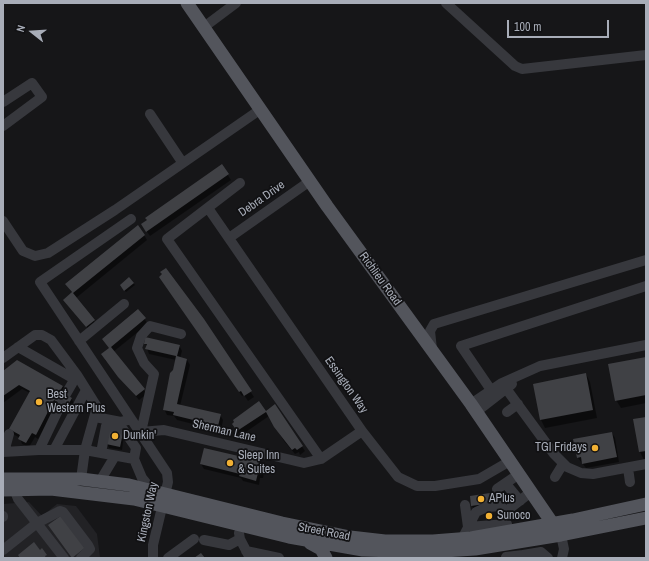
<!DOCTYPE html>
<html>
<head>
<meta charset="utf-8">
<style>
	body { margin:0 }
	#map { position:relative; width:649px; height:561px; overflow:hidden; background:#161618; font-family:"Archivo Narrow",sans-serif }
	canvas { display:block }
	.frame { position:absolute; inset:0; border:4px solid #a8adb8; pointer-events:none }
	.north { position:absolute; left:12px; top:12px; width:40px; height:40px; -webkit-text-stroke:3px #111113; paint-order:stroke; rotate:287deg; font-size:11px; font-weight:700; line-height:16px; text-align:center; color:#a8adb8 }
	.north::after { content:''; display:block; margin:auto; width:14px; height:18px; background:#a8adb8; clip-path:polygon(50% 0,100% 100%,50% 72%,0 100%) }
	.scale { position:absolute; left:507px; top:20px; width:102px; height:18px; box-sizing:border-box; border:2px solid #a8adb8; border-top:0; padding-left:5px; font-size:12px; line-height:14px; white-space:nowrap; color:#a8adb8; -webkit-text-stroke:3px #111113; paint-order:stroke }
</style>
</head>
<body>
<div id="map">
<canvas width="649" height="561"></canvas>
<div class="frame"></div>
<div class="north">N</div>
<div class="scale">100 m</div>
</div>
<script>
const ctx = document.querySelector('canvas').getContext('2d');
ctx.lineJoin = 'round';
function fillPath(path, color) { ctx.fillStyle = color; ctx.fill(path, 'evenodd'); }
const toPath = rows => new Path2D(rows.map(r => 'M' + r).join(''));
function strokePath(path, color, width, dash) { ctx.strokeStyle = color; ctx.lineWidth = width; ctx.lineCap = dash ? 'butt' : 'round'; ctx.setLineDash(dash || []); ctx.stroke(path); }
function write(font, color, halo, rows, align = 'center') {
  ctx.font = font + ' "Archivo Narrow",sans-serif'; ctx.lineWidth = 3.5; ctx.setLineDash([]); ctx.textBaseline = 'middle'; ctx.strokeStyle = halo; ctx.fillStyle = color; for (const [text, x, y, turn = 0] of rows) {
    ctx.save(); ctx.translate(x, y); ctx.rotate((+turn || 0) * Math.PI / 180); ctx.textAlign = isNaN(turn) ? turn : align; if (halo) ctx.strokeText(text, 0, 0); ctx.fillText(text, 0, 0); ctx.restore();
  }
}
const built = toPath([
	[29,502,42,516,57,504,76,506,97,534,100,557,3,558,3,504]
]);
const shadow = toPath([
	[222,166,231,180,150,236,145,229],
	[144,235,147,240,76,298,97,325,90,331,64,300,72,293,66,284],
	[163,282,203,320,254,397,248,401,244,395,242,396],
	[133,283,135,285,126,292,122,287],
	[138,310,148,324,113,352,147,394,139,400,105,360,110,348],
	[145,343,179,345,182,351,180,358,187,360,190,365,180,406,220,415,223,420,221,431,177,420,174,416,167,415,164,409,176,360,149,354],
	[646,358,646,403,621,408,616,400],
	[3,372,63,386,66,391,64,394,71,398,74,403,70,412,57,405,38,439,35,437,29,447,22,444,20,438,13,434,10,429,30,393,22,389,3,403],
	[586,374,590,382,597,418,545,428,541,420,534,385],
	[275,406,305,451,300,455,299,452,295,454,284,441,269,416,240,436,233,424,265,412],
	[646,418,646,459,644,460,640,452],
	[612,433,615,438,619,462,586,468,578,458,574,440],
	[124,435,122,450,109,448,107,444],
	[259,462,264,473,263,478,260,478,259,485,243,481,241,478,204,469,201,464],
	[489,494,493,507,474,509,472,506]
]);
const building = toPath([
	[222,164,229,174,146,232,141,224,147,220,145,218],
	[138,225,145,235,73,293,95,320,86,327,63,300,72,292,65,284],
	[166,268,204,319,252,391,244,396,241,391,239,392,159,277,162,274,160,272],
	[129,277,134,283,124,291,120,285],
	[138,309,146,318,111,347,145,389,136,396,118,377,101,354,109,348,102,339],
	[145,337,180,345,177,356,187,359,177,404,221,414,218,426,173,415,174,412,163,410,170,373,173,370,176,356,145,349,147,344,144,344],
	[646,357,646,395,615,401,608,364],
	[17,360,63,386,60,391,72,398,67,407,54,400,36,435,32,433,26,443,18,439,20,435,9,429,30,391,19,385,3,396,3,371],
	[586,373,593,410,540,420,533,384],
	[259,401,266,411,275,404,303,446,297,450,295,448,292,450,274,427,266,412,237,431,232,424,234,422,233,420],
	[646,417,646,451,639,452,633,419],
	[109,428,123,433,120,447,106,444],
	[612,432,617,457,582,464,581,457,577,458,573,439],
	[204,448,260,461,258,466,262,467,260,474,258,473,256,481,239,476,240,474,200,464],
	[490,493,492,503,471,506,470,496],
	[62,515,86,547,72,558,48,525],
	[34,542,40,550,42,548,47,555,45,556,46,558,20,558,18,555],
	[201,553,205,558,194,558]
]);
const minor = toPath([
	[446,3,515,66,522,69,646,55],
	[204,27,236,3],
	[3,102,32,83,42,97,3,126],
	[150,114,182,162],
	[240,183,167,239,321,459],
	[208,208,362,431,398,477,417,486,435,486,479,479,510,461],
	[131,219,40,282,167,473,168,482,153,545,153,558],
	[3,221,23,251,35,256,48,253,115,210,261,109],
	[229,238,310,181],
	[79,341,124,304],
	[18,347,74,379],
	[432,349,430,331,434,324,646,260],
	[3,358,35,335,42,335,51,340,77,375,97,407,85,450,39,450,3,452],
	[502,383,554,454,567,467,581,473,593,474,646,464],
	[491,390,461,346,646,286],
	[66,394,77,375],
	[471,404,502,383,540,366,646,345],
	[476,412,512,384],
	[507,412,518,404],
	[95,417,121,422,131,419],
	[141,432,164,430,304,463,321,459,362,431],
	[141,432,154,374,144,363,137,348,141,336,150,326,181,334],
	[39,450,61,404],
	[54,450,86,390],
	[4,452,9,434],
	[101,453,106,426,123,429,136,448,134,459,142,478,151,489],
	[628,468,630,482],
	[555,477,563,464],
	[81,479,85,450,134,459],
	[100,481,115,456],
	[506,484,520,501],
	[14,489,18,499,64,558],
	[497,489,519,474],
	[465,505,468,527,507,524],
	[3,516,3,517],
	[506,518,505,512,531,492],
	[239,533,240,539,250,558],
	[561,535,564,549,562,558],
	[462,539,476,512,487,507,501,506,505,512],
	[204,540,229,545,240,539],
	[3,550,37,523,60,511,63,512,88,545,90,549,81,558],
	[246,551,279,558],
	[506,557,523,555],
	[168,558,194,539],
	[523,558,523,555,541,552,548,558]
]);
const major = toPath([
	[187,3,327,206,471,404,557,530],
	[3,479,81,479,129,485,282,523,350,537,385,541,433,541,471,538,573,520,646,504],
	[3,490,51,489,134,499,289,537,363,550,428,552,475,549,561,535,646,518],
	[310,543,321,549,326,558]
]);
const markers = [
	[39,402,4,"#f2b134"],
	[115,436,4,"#f2b134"],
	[595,448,4,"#f2b134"],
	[230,463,4,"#f2b134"],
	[481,499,4,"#f2b134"],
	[489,516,4,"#f2b134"]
];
const streetNames = [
	["Debra Drive",262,199,-35],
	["Richlieu Road",380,279,54],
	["Essington Way",346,385,55],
	["Sherman Lane",224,431,13],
	["Kingston Way",148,512,-78],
	["Street Road",324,532,11]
];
const poiNames = [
	["Best",47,395],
	["Western Plus",47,409],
	["Dunkin'",123,436],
	["TGI Fridays",587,448,"right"],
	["Sleep Inn",238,456],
	["& Suites",238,470],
	["APlus",489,499],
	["Sunoco",497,516]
];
fillPath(built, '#222225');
fillPath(shadow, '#0007');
fillPath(building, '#404145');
strokePath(minor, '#37383d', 10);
strokePath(major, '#53555c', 13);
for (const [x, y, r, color] of markers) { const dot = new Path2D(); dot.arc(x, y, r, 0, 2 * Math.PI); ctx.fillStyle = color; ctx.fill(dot); strokePath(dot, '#111113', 1.5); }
write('12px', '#a8adb8', '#111113', streetNames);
write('12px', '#a8adb8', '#111113', poiNames, 'left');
</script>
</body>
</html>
